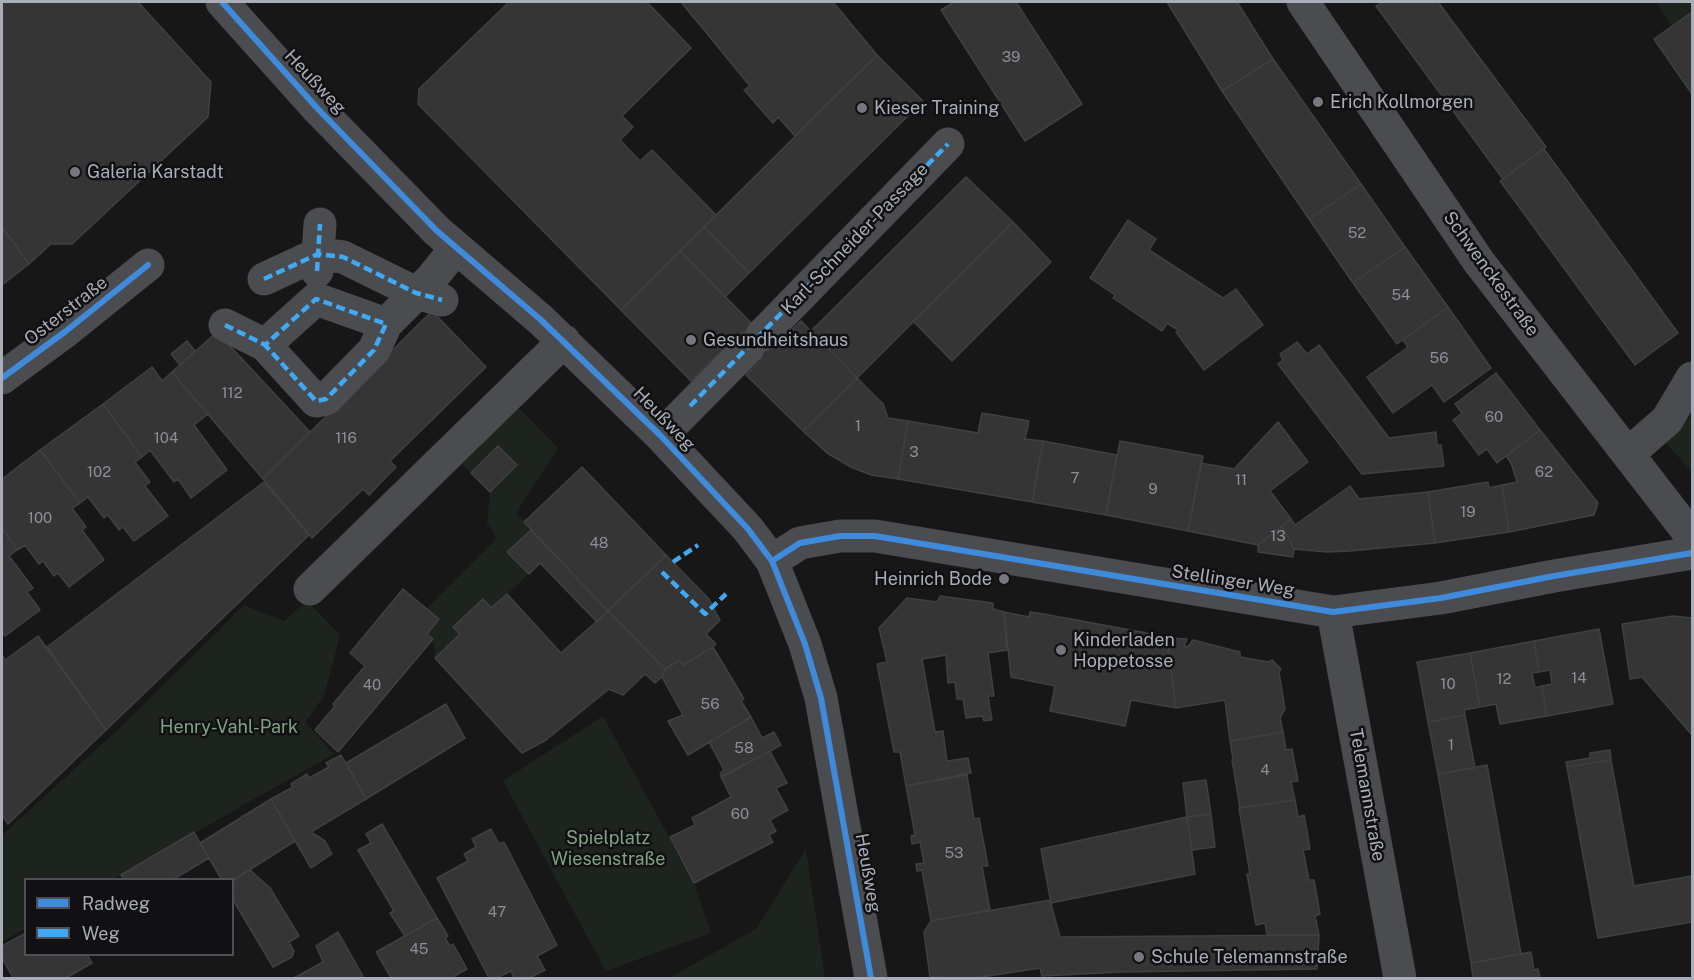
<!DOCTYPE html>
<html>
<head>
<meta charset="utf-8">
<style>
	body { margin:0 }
	#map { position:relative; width:1694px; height:980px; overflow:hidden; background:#171717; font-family:"Public Sans",sans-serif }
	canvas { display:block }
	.frame { position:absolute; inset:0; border:3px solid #a8adb8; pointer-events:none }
	.legend { position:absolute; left:24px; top:878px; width:210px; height:78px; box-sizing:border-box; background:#111113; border:2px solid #4d4f55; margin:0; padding:8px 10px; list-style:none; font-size:18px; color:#a8adb8 }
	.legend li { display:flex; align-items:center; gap:12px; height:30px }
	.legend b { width:30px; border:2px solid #4d4f55 }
</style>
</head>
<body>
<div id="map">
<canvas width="1694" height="980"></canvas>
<div class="frame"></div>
<ul class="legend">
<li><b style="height:8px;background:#408adc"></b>Radweg</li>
<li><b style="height:8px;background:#3fa9f5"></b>Weg</li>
</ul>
</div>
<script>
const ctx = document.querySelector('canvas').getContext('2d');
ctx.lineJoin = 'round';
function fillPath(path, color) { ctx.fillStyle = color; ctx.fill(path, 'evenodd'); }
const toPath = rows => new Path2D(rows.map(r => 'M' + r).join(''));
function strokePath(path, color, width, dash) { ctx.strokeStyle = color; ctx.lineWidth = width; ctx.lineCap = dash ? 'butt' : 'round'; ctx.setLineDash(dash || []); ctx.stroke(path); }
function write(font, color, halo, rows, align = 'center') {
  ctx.font = font + ' "Public Sans",sans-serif'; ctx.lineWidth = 5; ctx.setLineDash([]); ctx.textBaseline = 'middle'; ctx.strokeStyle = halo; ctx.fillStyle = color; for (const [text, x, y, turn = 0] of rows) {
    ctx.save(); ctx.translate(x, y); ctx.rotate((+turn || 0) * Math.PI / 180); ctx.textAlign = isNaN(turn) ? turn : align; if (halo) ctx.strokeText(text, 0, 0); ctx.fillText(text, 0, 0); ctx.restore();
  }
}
const green = toPath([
	[1656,2,1692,2,1692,12,1672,26],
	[519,408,558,448,516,513,531,530,508,552,529,574,491,608,483,599,453,627,460,634,435,658,433,639,427,634,439,619,426,609,497,538,487,523,490,492,462,464],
	[1692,415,1692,471,1689,469,1666,443],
	[307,601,340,635,324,696,305,722,334,754,113,879,26,880,25,929,2,942,2,835,121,727,244,605,284,621],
	[603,716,694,883,711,933,606,971,503,781],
	[806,849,825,978,669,978,756,929]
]);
const building = toPath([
	[2,2,138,2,211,82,208,117,72,244,51,244,29,264,2,227,2,2],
	[509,2,647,2,691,48,622,116,633,127,620,140,640,161,652,150,716,215,621,310,418,104,419,89,509,2],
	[681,2,833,2,877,55,795,136,778,117,773,123,744,90,750,86,681,2],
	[954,2,1016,2,1082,104,1025,141,941,10,954,2],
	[1167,2,1237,2,1273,59,1222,91,1167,2],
	[1383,2,1438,2,1546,147,1503,179,1376,6,1383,2],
	[1692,12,1692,94,1654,39,1692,12],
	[877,55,923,101,749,273,704,227,877,55],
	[1273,59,1361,184,1309,219,1222,91,1273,59],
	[1544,149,1678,333,1635,365,1500,181,1544,149],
	[966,177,1013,222,857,378,811,331,966,177],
	[1361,184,1405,247,1353,283,1309,219,1361,184],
	[1128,220,1156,239,1149,250,1223,298,1236,289,1263,325,1204,370,1176,332,1178,330,1167,323,1162,331,1113,298,1115,295,1090,278,1128,220],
	[1013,222,1051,262,952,361,913,321,1013,222],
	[2,227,29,264,2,285,2,227],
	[704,227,749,273,725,297,680,251,704,227],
	[1405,247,1448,307,1397,344,1353,283,1405,247],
	[680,251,775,347,801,321,857,378,803,431,746,375,761,360,737,336,691,381,621,310,680,251],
	[1448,307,1491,368,1444,402,1432,385,1393,413,1367,377,1408,347,1403,340,1448,307],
	[432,311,486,367,390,461,396,467,369,495,363,489,312,538,263,479,432,311],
	[217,332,310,432,263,479,172,372,217,332],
	[187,341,195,351,180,365,171,354,187,341],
	[1297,342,1307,354,1319,345,1389,438,1436,432,1437,445,1441,445,1444,466,1362,474,1278,364,1283,360,1280,354,1297,342],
	[152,367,162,381,172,372,208,414,194,425,227,470,191,498,178,479,174,482,150,450,142,457,103,404,152,367],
	[1496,373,1540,430,1497,463,1487,449,1479,455,1453,420,1462,413,1455,404,1496,373],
	[857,378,883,404,888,418,908,421,898,479,871,475,851,467,827,453,803,431,857,378],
	[103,404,142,457,135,462,150,482,145,486,168,516,134,541,123,527,119,530,108,515,104,518,88,497,80,503,40,450,103,404],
	[982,413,1029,421,1025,439,1043,441,1032,502,898,479,908,421,978,433,982,413],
	[1278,422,1308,462,1270,491,1291,519,1258,545,1188,531,1201,463,1234,469,1278,422],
	[1540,430,1598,503,1594,515,1509,532,1502,485,1517,482,1511,463,1506,456,1540,430],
	[1043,441,1117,455,1106,515,1032,502,1043,441],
	[1120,441,1203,456,1188,531,1106,515,1120,441],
	[498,446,517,465,490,492,471,473,498,446],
	[40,450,80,503,72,508,86,527,82,530,104,560,69,587,58,573,54,576,43,561,39,564,25,545,17,550,2,528,2,479,40,450],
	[582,467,666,555,608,611,524,522,582,467],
	[264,482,309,535,106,730,47,647,264,482],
	[1488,482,1489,488,1502,485,1509,532,1435,543,1428,492,1488,482],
	[1350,486,1359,499,1428,492,1435,543,1350,551,1327,552,1294,549,1282,526,1291,519,1295,525,1350,486],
	[1282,526,1294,549,1293,557,1258,552,1258,545,1282,526],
	[2,528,17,550,9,556,33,588,27,592,40,610,5,636,2,631,2,528],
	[531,530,608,611,597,622,540,563,529,574,507,552,531,530],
	[666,555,709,599,720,620,706,634,716,644,713,647,683,665,680,660,665,669,608,611,666,555],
	[403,589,439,619,427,634,433,639,338,752,315,730,335,706,333,704,365,666,350,653,403,589],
	[507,594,561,653,608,611,665,669,662,677,655,683,645,674,623,695,609,689,546,740,522,753,435,658,460,634,453,627,483,599,491,608,507,594],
	[940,596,993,603,993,609,1004,612,1007,650,988,653,994,696,988,696,992,720,984,721,982,716,966,718,963,699,957,699,955,682,948,683,946,655,922,659,935,732,943,731,947,761,968,758,971,773,906,786,900,752,894,752,877,664,887,662,879,628,907,598,937,602,940,596],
	[1004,612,1029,617,1030,612,1038,613,1152,634,1151,639,1167,642,1176,708,1131,700,1125,726,1050,711,1055,686,1011,677,1004,612],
	[1673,616,1692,618,1692,735,1642,677,1630,679,1622,624,1673,616],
	[1599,629,1613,704,1547,716,1542,686,1552,684,1550,670,1539,672,1534,641,1599,629],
	[38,636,106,730,8,824,2,815,2,655,5,660,38,636],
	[1167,638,1187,639,1184,646,1188,647,1193,640,1240,652,1240,657,1269,662,1272,660,1281,669,1279,672,1285,709,1280,718,1283,732,1230,741,1225,700,1176,708,1167,638],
	[1534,641,1539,672,1532,673,1535,688,1542,686,1547,716,1500,724,1496,704,1480,707,1470,653,1534,641],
	[713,647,744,699,741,701,751,717,688,755,668,721,683,715,662,677,665,669,680,660,683,665,713,647],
	[1470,653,1480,707,1464,710,1465,715,1428,722,1417,662,1470,653],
	[446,704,465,738,366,799,346,763,446,704],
	[1465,715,1475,768,1438,774,1428,722,1465,715],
	[751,717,762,738,774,732,781,745,722,777,720,773,724,770,709,742,751,717],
	[1283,732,1286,750,1292,749,1298,781,1291,782,1295,800,1240,808,1232,760,1233,759,1230,741,1283,732],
	[1610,750,1611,760,1567,767,1566,762,1590,758,1590,753,1610,750],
	[770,751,787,783,776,788,788,810,770,820,776,831,769,835,773,842,694,883,670,837,695,825,692,818,731,797,721,777,770,751],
	[341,755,366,799,311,832,325,841,332,854,311,868,271,799,293,787,291,784,307,774,309,778,329,767,326,763,341,755],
	[1611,760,1634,886,1692,876,1692,922,1598,938,1567,767,1611,760],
	[1487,765,1521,954,1471,963,1438,774,1487,765],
	[967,775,974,819,979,818,988,866,982,866,990,910,931,921,922,870,917,871,916,864,924,863,920,842,912,844,911,836,915,835,906,786,967,775],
	[1206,780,1211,814,1187,817,1183,783,1206,780],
	[271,799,295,841,232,881,222,880,200,843,271,799],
	[1295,800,1298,817,1304,815,1307,831,1310,849,1303,850,1309,880,1314,880,1320,914,1315,916,1319,935,1267,935,1265,923,1256,925,1247,874,1250,874,1239,808,1295,800],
	[1211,814,1215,847,1192,850,1187,817,1211,814],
	[1187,817,1195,874,1051,903,1041,849,1187,817],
	[382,824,437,918,405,936,390,913,394,911,358,850,371,843,366,834,382,824],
	[491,829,499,844,504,842,557,945,537,956,545,970,529,978,514,978,511,971,496,978,489,978,437,878,468,861,464,854,476,847,472,839,491,829],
	[194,832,209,858,172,880,124,880,121,875,194,832],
	[250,870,270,888,299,936,289,942,294,951,292,957,273,967,232,898,232,881,250,870],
	[1050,900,1060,937,1319,935,1317,969,1121,972,1042,976,1040,968,975,978,930,977,924,932,931,921,1050,900],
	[437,918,448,936,445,938,450,946,453,944,467,969,451,978,391,978,376,952,437,918],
	[338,932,364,978,294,978,323,962,316,946,338,932],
	[26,933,26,954,87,954,92,963,66,978,13,978,2,958,2,946,26,933],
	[1531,952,1534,970,1538,969,1540,978,1473,978,1471,963,1531,952]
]);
const minor = toPath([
	[222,2,317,108,437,231,541,320,661,436,748,529,772,561,805,644,821,698,871,978],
	[1303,2,1479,262,1692,537],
	[317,271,320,224],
	[264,279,318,254,343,257,416,293,442,300],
	[225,325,265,345,316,299,386,324],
	[762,335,948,144],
	[265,345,316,401,326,399,374,350,386,324,431,279,456,248],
	[2,378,66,331,148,265],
	[661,436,748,348],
	[1628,454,1667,420,1692,378],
	[772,561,800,543,840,536,875,536,1333,612,1441,598,1554,576,1692,553],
	[310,589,564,341],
	[1333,612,1400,978]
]);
const quiet = toPath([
	[317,271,320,224],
	[264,279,318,254,343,257,416,293,442,300],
	[225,325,265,345,316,299,386,324,374,350,326,399,316,401,265,345],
	[690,406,948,144],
	[673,562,698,545],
	[662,572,705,614,726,594]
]);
const cycleway = toPath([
	[222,2,317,108,437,231,541,320,661,436,748,529,772,561,805,644,821,698,871,978],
	[2,378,66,331,148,265],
	[772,561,800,543,840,536,875,536,1333,612,1441,598,1554,576,1692,553]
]);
const markers = [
	[1318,102,6,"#757880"],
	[862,108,6,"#757880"],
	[75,172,6,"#757880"],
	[691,340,6,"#757880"],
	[1004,579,6,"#757880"],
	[1061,650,6,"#757880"],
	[1139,957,6,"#757880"]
];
const numberNames = [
	["39",1011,57],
	["52",1357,233],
	["54",1401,295],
	["56",1439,358],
	["112",232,393],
	["60",1494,417],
	["1",858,426],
	["104",166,438],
	["116",346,438],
	["3",914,452],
	["102",99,472],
	["62",1544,472],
	["7",1075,478],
	["11",1241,480],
	["9",1153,489],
	["19",1468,512],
	["100",40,518],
	["13",1278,536],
	["48",599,543],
	["14",1579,678],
	["12",1504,679],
	["10",1448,684],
	["40",372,685],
	["56",710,704],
	["1",1451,745],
	["58",744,748],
	["4",1265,770],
	["60",740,814],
	["53",954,853],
	["47",497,912],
	["45",419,949]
];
const streetNames = [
	["Heußweg",315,82,47],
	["Karl-Schneider-Passage",855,239,-46],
	["Schwenckestraße",1491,274,54],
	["Osterstraße",66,311,-38],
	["Heußweg",664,419,46],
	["Stellinger Weg",1233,581,9],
	["Telemannstraße",1367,795,80],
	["Heußweg",868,873,80]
];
const poiNames = [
	["Erich Kollmorgen",1330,102],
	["Kieser Training",874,108],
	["Galeria Karstadt",87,172],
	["Gesundheitshaus",703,340],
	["Heinrich Bode",992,579,"right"],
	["Kinderladen",1073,640],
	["Hoppetosse",1073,661],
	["Schule Telemannstraße",1151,957]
];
const parkNames = [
	["Henry-Vahl-Park",229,727],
	["Spielplatz",608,838],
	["Wiesenstraße",608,859]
];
fillPath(green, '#1d241e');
fillPath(building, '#353536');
strokePath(building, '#3f4043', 1.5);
strokePath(minor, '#4b4c50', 33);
strokePath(quiet, '#3fa9f5', 4.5, [9, 4.5]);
strokePath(cycleway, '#408adc', 6);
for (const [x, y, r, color] of markers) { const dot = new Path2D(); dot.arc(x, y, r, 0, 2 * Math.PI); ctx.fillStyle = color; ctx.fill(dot); strokePath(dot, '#111113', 2); }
write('15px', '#8b8f98', null, numberNames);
write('18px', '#a8adb8', '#111113', streetNames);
write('18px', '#a8adb8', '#111113', poiNames, 'left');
write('18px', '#7fa381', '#111113', parkNames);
</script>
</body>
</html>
